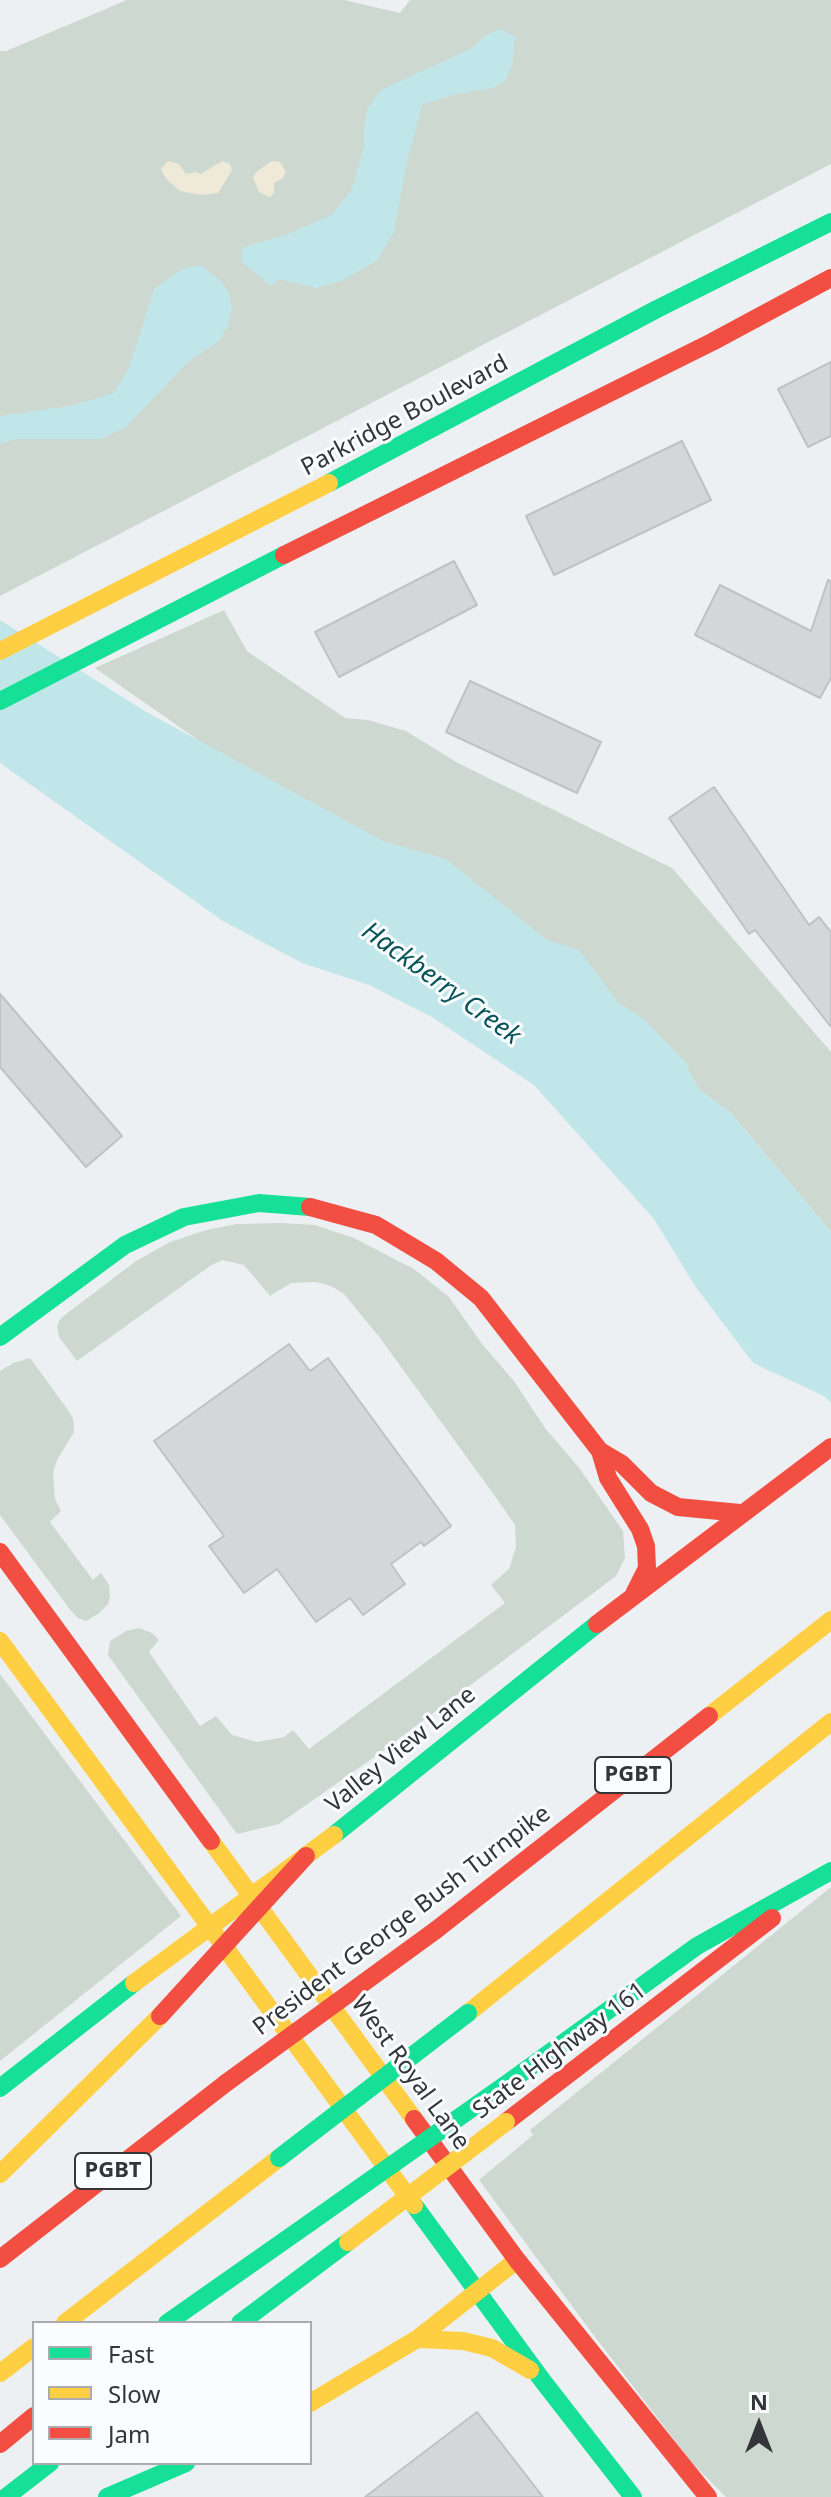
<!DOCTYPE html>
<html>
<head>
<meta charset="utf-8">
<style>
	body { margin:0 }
	#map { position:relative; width:831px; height:2497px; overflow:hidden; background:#ecf0f3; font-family:"Noto Sans",sans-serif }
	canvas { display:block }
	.legend { position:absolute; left:32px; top:2321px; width:280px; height:144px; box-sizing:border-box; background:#fafcff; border:2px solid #aaacaf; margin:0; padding:10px 14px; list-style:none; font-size:24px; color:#333538 }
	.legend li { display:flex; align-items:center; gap:16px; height:40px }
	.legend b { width:40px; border:2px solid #aaacaf }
	.north { position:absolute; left:719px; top:2385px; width:80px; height:80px; -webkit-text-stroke:6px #fafcff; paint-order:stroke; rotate:0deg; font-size:22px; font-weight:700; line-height:32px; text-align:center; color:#333538 }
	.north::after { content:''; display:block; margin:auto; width:28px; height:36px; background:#333538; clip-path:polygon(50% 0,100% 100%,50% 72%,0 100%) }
</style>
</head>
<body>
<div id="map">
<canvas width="831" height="2497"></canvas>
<ul class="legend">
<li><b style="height:10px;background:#16e098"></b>Fast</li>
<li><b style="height:10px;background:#ffcf43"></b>Slow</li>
<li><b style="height:10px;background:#f24e42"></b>Jam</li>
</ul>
<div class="north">N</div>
</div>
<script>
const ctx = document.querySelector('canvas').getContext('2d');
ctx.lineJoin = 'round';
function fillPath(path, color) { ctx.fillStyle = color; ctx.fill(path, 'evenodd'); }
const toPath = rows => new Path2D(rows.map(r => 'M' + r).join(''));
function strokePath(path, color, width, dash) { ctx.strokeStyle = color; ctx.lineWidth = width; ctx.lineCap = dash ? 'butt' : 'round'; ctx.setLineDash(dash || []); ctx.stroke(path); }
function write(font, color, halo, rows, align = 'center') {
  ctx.font = font + ' "Noto Sans",sans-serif'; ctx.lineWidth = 6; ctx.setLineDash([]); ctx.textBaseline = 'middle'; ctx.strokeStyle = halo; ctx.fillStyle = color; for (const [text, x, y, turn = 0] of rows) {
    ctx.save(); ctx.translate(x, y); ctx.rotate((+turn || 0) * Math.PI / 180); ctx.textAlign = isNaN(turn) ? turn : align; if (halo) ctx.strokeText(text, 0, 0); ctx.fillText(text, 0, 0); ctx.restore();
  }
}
const green = toPath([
	[127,0,344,0,400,13,410,0,831,0,831,164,0,596,0,51,6,51],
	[224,610,247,651,345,718,368,720,406,731,458,763,672,868,831,1052,831,1232,730,1112,95,668],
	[281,1223,315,1225,354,1238,414,1269,449,1297,482,1344,514,1381,545,1428,580,1469,623,1531,625,1558,616,1576,380,1753,279,1824,237,1834,108,1655,110,1641,126,1631,139,1628,152,1633,159,1640,149,1652,200,1726,216,1716,232,1735,257,1742,284,1737,293,1730,309,1749,505,1603,491,1585,509,1569,516,1547,515,1525,492,1492,380,1338,344,1294,331,1286,316,1282,291,1283,270,1296,244,1265,222,1260,210,1266,77,1361,59,1337,57,1326,61,1318,136,1261,170,1242,206,1230,237,1224],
	[30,1358,68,1410,73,1419,74,1432,57,1460,53,1473,55,1499,61,1511,50,1522,93,1580,101,1573,109,1585,110,1597,108,1604,98,1614,86,1621,78,1618,71,1611,0,1515,0,1371,13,1363],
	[0,1674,181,1916,0,2061],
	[831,1887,831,2497,726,2497,692,2463,592,2333,479,2180,533,2135,530,2130]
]);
const sand = toPath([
	[168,161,179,164,186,174,195,172,201,174,222,161,230,164,232,170,218,193,202,195,180,191,167,180,161,169],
	[272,161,280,162,286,172,282,179,274,183,274,193,270,197,259,192,253,178,256,172]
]);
const water = toPath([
	[501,29,515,37,512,66,505,81,492,88,452,95,422,105,406,166,394,232,377,261,341,281,316,288,279,279,271,286,241,261,242,248,291,233,332,215,352,189,364,147,364,126,368,108,381,90,471,49,486,35],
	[201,265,222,282,229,294,232,307,228,325,220,340,188,362,127,426,101,439,14,439,0,444,0,416,70,406,114,393,129,368,154,289,182,269],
	[0,620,143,710,326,810,383,841,446,859,547,940,579,950,619,1003,645,1020,685,1062,699,1089,730,1112,831,1232,831,1403,824,1396,753,1363,695,1286,654,1219,534,1085,432,1017,369,985,302,963,223,921,0,763]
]);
const building = toPath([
	[831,362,831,436,808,447,778,389,831,362],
	[682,441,711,500,554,575,526,516,682,441],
	[454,561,477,605,339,677,315,632,454,561],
	[828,580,831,581,831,678,820,698,695,635,720,585,811,631,828,580],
	[470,681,601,742,577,793,446,732,470,681],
	[714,787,809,925,819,917,831,932,831,1027,755,930,749,934,669,818,714,787],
	[0,994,122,1136,86,1167,0,1067,0,994],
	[289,1344,310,1371,328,1358,451,1526,424,1546,421,1542,391,1564,405,1584,363,1615,350,1598,316,1622,277,1569,244,1593,209,1546,224,1536,154,1441,289,1344],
	[477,2412,543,2497,365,2497,477,2412]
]);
const fast = toPath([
	[329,483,657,309,831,222],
	[0,701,284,555],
	[0,1337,125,1245,184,1217,259,1203,310,1207],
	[334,1835,597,1624],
	[512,2080,697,1946,831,1871],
	[0,2088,134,1983],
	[414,2205,542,2380,633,2497],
	[167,2323,311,2222],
	[240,2323,348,2242],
	[6,2497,50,2463],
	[107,2497,186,2463]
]);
const slow = toPath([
	[0,651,329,483],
	[0,1641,414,2205],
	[709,1716,831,1620],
	[211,1841,414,2119],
	[468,2013,831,1722],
	[0,2174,160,2016],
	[65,2323,279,2158],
	[417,2339,463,2341,492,2348,530,2370],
	[0,2373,34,2347],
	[310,2403,417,2339,517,2260]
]);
const jam = toPath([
	[284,555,712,342,831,278],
	[310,1207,376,1225,436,1261,481,1298,600,1451,608,1478,640,1529,646,1546,647,1568,634,1594],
	[600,1451,622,1464,651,1493,678,1507,740,1513],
	[0,1552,211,1841],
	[597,1624,831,1447],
	[436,1930,709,1716],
	[414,2119,517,2260,708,2497],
	[506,2122,772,1918],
	[0,2259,226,2083],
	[0,2444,34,2416]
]);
const fastBridge = toPath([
	[279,2158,468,2013],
	[311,2222,512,2080]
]);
const slowBridge = toPath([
	[134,1983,334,1835],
	[348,2242,506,2122]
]);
const jamBridge = toPath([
	[160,2016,306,1856],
	[226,2083,436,1930]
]);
const shields = [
	[633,1775,76],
	[113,2171,76]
];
const shieldNames = [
	["PGBT",633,1775],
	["PGBT",113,2171]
];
const streetNames = [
	["Parkridge Boulevard",405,416,-28],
	["Valley View Lane",401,1750,-39],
	["President George Bush Turnpike",402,1921,-37],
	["State Highway 161",560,2051,-37],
	["West Royal Lane",410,2073,54]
];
const waterNames = [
	["Hackberry Creek",441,984,36]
];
fillPath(green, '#cdd9d0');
fillPath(sand, '#eeead7');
fillPath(water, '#c1e6e9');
fillPath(building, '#d4d7d9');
strokePath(building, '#bfc2c4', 2);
strokePath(fast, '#16e098', 18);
strokePath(slow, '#ffcf43', 18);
strokePath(jam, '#f24e42', 18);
strokePath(fastBridge, '#16e098', 18);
strokePath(slowBridge, '#ffcf43', 18);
strokePath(jamBridge, '#f24e42', 18);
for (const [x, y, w] of shields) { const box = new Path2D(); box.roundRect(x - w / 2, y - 18, w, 36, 6); ctx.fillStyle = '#fafcff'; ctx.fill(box); strokePath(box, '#333538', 2); }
write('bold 22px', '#333538', null, shieldNames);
write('24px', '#333538', '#fafcff', streetNames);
write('italic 26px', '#065458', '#fafcff', waterNames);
</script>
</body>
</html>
